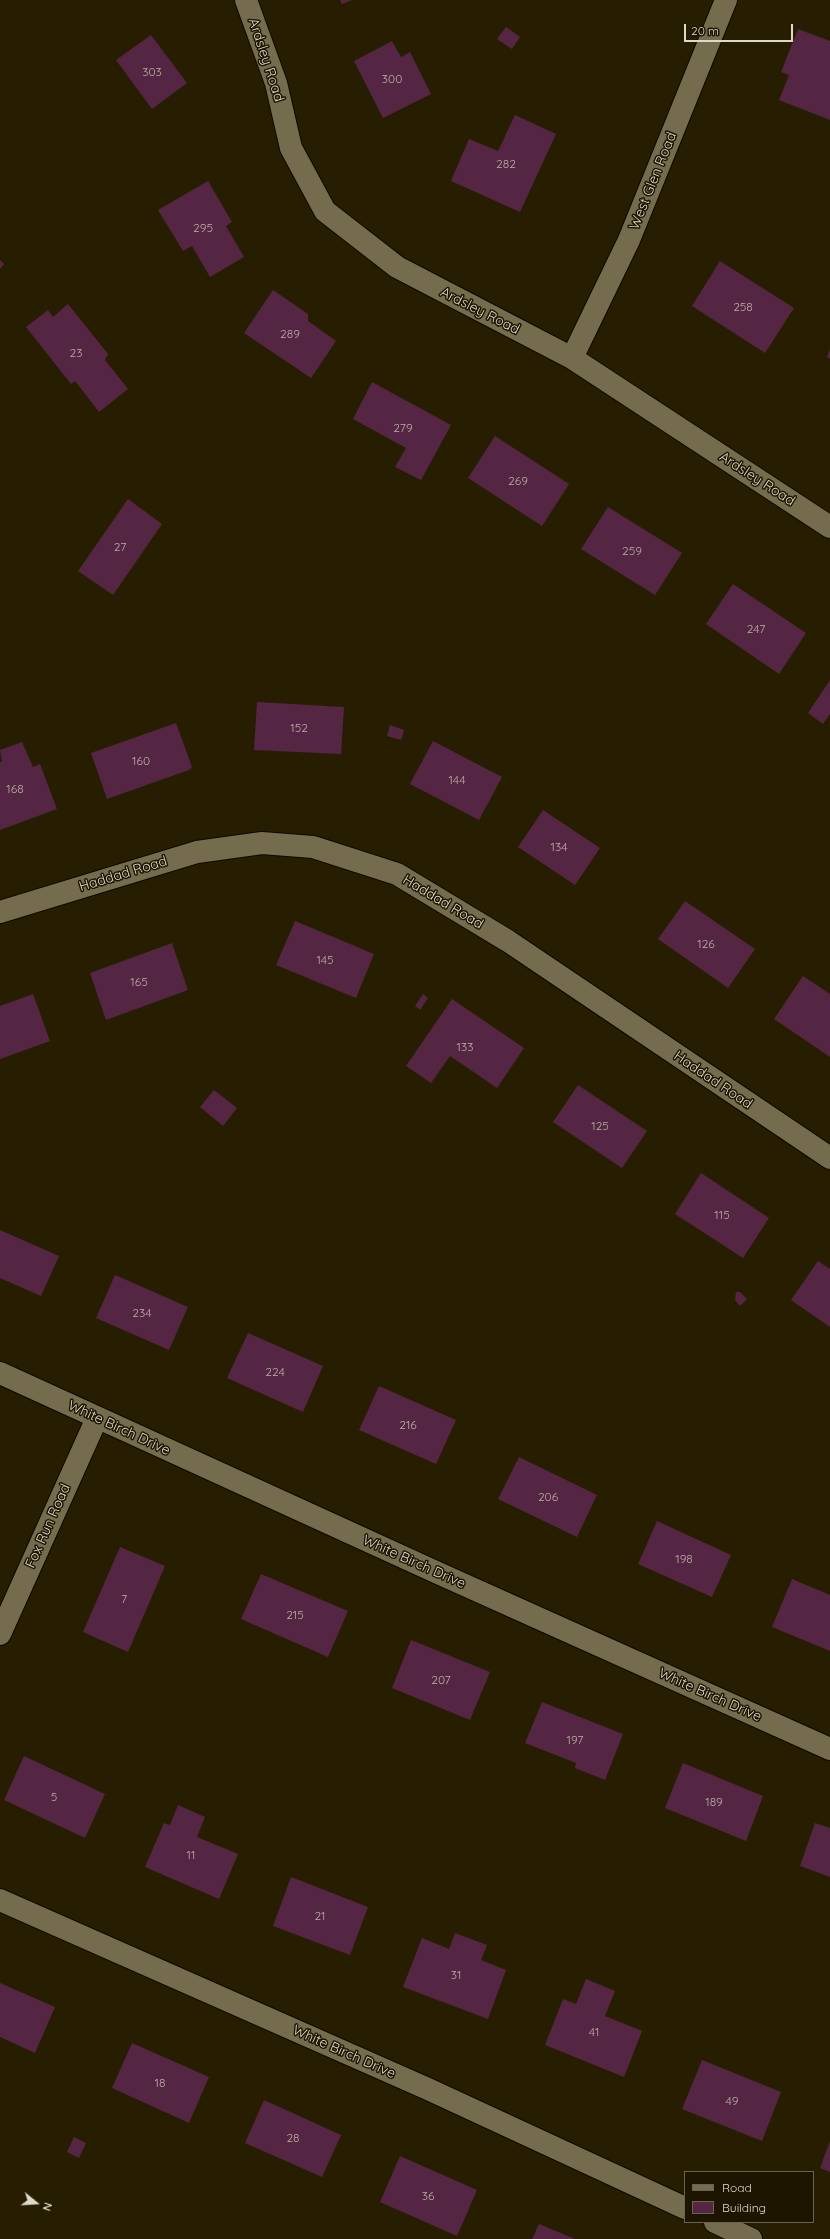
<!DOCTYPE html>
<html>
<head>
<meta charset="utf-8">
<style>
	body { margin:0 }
	#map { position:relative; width:830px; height:2239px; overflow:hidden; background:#271e02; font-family:Quicksand,sans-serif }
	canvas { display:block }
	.legend { position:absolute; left:684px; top:2171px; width:130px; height:52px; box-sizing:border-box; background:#1d1500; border:1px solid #6a6350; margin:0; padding:5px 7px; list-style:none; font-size:12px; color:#ded9c8 }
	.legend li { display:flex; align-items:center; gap:8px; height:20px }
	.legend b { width:20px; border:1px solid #6a6350 }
	.north { position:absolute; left:16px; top:2183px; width:40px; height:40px; -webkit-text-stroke:3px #1d1500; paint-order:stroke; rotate:108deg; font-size:11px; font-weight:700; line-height:16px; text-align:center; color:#ded9c8 }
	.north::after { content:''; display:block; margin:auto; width:14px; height:18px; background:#ded9c8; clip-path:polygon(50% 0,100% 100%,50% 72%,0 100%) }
	.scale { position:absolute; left:684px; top:24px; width:109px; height:18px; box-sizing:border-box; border:2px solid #ded9c8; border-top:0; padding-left:5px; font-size:12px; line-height:14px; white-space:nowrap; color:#ded9c8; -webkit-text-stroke:3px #1d1500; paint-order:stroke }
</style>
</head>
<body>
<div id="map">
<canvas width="830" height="2239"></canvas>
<ul class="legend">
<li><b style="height:5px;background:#756b4d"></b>Road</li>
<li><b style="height:11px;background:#542643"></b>Building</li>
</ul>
<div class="north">N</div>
<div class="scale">20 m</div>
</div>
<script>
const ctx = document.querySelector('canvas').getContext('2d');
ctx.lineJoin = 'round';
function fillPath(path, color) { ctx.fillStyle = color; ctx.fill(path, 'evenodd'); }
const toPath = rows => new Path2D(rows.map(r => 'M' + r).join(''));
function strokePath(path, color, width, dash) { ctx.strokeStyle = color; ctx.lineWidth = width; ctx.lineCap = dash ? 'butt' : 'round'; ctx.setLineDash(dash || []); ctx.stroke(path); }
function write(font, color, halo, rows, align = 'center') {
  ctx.font = font + ' Quicksand,sans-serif'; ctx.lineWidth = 3; ctx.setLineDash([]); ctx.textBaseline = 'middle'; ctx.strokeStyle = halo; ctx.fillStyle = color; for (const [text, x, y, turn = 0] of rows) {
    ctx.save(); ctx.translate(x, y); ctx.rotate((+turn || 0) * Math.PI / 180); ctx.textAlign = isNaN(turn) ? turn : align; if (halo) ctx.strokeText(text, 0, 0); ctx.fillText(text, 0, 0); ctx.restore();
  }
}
const building = toPath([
	[340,0,352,0,342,4],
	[506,27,520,37,512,49,497,39],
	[798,29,830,41,830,120,779,100,789,75,781,72],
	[151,35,187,83,152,109,116,60],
	[392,41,401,57,410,52,431,94,383,118,354,61],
	[515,115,556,134,520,212,451,181,469,139,498,151],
	[208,181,232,222,226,226,244,257,210,277,192,246,183,251,158,210],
	[0,260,4,264,0,269],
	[720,261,794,308,765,353,692,306],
	[273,290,308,314,308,321,336,341,311,378,244,333],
	[68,304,108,354,105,360,128,389,99,412,75,381,71,384,26,327,48,310,53,317],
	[830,349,830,359,827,357],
	[372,382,451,425,421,480,395,467,406,448,353,419],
	[495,436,569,484,542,526,468,478],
	[128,499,162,524,113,595,78,571],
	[608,507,682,553,655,595,581,549],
	[733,584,806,633,779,674,706,624],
	[830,680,830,714,823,724,808,713],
	[257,702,344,707,341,754,254,750],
	[176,723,192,767,189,770,107,799,91,753],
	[390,725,404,730,401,740,387,736],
	[433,741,502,777,479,820,410,784],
	[22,742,33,767,40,764,57,809,0,830,0,762,2,762,0,750],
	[543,810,600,848,575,885,518,847],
	[685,901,755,949,728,988,658,939],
	[295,921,374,954,356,998,276,965],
	[172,943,188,990,106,1020,90,973],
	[803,976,830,994,830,1057,774,1019],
	[33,994,50,1041,0,1059,0,1006],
	[423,994,428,998,420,1010,415,1006],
	[452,999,524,1048,497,1088,450,1056,431,1083,406,1066],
	[578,1085,647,1131,622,1168,553,1122],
	[214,1090,237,1108,223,1126,200,1107],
	[701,1173,769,1218,743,1258,675,1214],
	[0,1230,59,1256,41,1296,0,1278],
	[818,1261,830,1269,830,1327,791,1300],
	[115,1275,188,1307,169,1350,96,1318],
	[736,1292,740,1292,747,1299,740,1306,735,1300],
	[248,1333,323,1366,303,1412,227,1378],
	[379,1386,456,1420,436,1464,359,1430],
	[519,1457,597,1495,577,1537,498,1499],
	[657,1521,731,1555,712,1597,638,1564],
	[120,1547,165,1566,128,1652,83,1632],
	[261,1574,348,1611,328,1657,241,1619],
	[792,1579,830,1595,830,1651,772,1627],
	[411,1640,490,1672,470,1720,392,1688],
	[542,1702,623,1734,605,1780,575,1768,576,1763,525,1743],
	[24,1756,105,1794,85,1838,4,1800],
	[683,1763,763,1796,746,1841,665,1808],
	[178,1805,205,1817,197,1837,238,1854,219,1899,145,1867,164,1823,170,1825],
	[815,1823,830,1828,830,1877,800,1866],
	[291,1877,368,1907,350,1955,273,1926],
	[455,1933,487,1945,481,1960,506,1970,488,2019,403,1987,422,1938,449,1949],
	[586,1979,615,1991,605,2016,642,2031,624,2077,545,2045,563,1999,576,2004],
	[0,1983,55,2007,35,2053,0,2037],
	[132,2043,209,2077,189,2123,112,2088],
	[702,2060,781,2092,762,2141,682,2109],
	[264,2100,341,2135,322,2177,245,2143],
	[74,2137,86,2143,79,2158,67,2152],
	[830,2141,830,2172,820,2168],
	[400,2156,477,2190,457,2236,380,2202],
	[539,2224,575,2239,532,2239]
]);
const minor = toPath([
	[246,0,276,83,291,148,325,211,397,267,572,358,830,527],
	[572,358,629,240,726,0],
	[0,912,197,852,262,843,313,847,397,874,508,941,830,1158],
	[0,1373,438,1573,830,1749],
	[0,1634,97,1418],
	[0,1900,428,2089,685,2208],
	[715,2222,751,2239]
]);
const numberNames = [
	["303",152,72],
	["300",392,79],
	["282",506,164],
	["295",203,228],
	["258",743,307],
	["289",290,334],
	["23",76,353],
	["279",403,428],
	["269",518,481],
	["27",120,547],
	["259",632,551],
	["247",756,629],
	["152",299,728],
	["160",141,761],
	["144",457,780],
	["168",15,789],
	["134",559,847],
	["126",706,944],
	["145",325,960],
	["165",139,982],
	["133",465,1047],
	["125",600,1126],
	["115",722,1215],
	["234",142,1313],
	["224",275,1372],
	["216",408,1425],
	["206",548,1497],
	["198",684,1559],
	["7",124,1599],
	["215",295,1615],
	["207",441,1680],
	["197",575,1740],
	["5",54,1797],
	["189",714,1802],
	["11",191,1855],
	["21",320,1916],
	["31",456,1975],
	["41",594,2032],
	["18",160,2083],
	["49",732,2101],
	["28",293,2138],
	["36",428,2196]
];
const streetNames = [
	["Ardsley Road",266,60,72],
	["West Glen Road",653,181,-68],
	["Ardsley Road",480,311,27],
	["Ardsley Road",757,479,33],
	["Haddad Road",123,874,-17],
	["Haddad Road",443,902,31],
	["Haddad Road",713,1080,34],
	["White Birch Drive",119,1428,25],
	["Fox Run Road",48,1526,-66],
	["White Birch Drive",414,1562,24],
	["White Birch Drive",710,1695,24],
	["White Birch Drive",344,2052,24]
];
fillPath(building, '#542643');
strokePath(minor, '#0f0800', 24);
strokePath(minor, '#756b4d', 22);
write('12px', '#bcaca7', null, numberNames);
write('14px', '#ded9c8', '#1d1500', streetNames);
</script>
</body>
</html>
